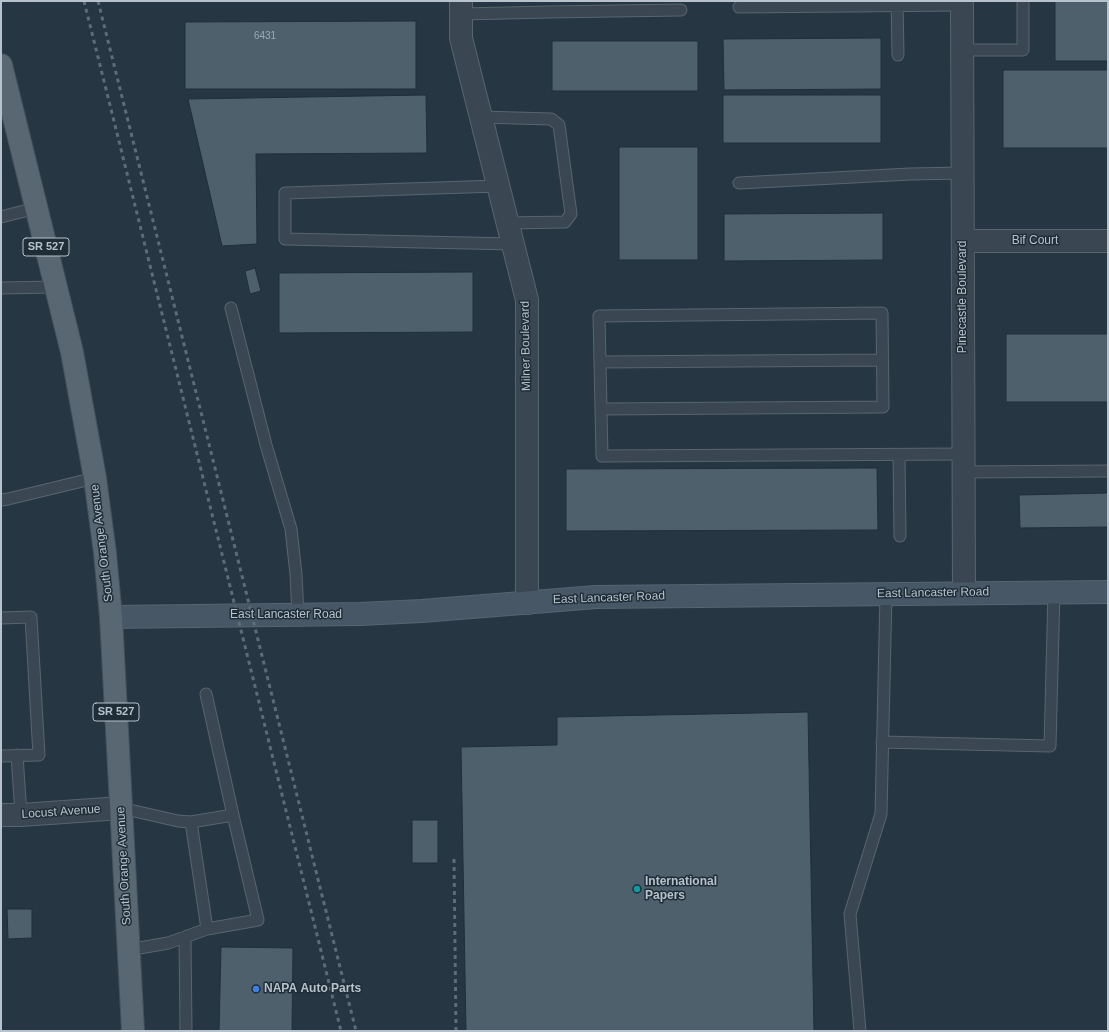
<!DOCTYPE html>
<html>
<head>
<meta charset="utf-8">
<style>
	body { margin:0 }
	#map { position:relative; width:1109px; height:1032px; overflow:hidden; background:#263642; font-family:Helvetica,sans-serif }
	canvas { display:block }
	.frame { position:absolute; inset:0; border:2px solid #b7c2cc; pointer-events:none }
</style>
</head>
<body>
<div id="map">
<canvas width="1109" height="1032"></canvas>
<div class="frame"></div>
</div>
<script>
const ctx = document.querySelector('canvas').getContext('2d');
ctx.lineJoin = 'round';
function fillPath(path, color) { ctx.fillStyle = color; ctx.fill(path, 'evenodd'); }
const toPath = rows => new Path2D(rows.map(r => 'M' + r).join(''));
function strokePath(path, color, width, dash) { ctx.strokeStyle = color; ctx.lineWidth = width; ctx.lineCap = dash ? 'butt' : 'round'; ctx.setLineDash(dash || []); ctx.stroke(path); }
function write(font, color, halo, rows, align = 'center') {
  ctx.font = font + ' Helvetica,sans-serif'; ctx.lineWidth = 3; ctx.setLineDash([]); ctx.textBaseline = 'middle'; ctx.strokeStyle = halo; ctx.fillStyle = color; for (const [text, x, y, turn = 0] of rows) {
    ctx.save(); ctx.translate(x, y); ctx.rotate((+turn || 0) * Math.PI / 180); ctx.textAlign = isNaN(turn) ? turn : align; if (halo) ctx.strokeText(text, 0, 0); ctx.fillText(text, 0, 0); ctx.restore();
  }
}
const building = toPath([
	[1055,1,1108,1,1108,61,1055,61,1055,1],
	[416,21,416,89,185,89,185,22,416,21],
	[881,38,881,89,724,90,723,39,881,38],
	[552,41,698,41,698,91,552,91,552,41],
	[1003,70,1108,70,1108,148,1003,148,1003,70],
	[426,95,427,153,256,154,257,244,222,246,188,99,426,95],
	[723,95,881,95,881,143,723,143,723,95],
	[619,147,698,147,698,260,619,260,619,147],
	[883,213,883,260,724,261,724,214,883,213],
	[255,268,261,291,250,294,245,271,255,268],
	[473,272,473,332,279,333,279,273,473,272],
	[1006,334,1108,334,1108,402,1006,402,1006,334],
	[877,468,878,530,566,531,566,469,877,468],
	[1108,493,1108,527,1020,528,1019,495,1108,493],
	[808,712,814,1031,466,1031,461,747,557,745,557,717,808,712],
	[412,820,438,820,438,863,412,863,412,820],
	[7,909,32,909,32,938,8,939,7,909],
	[221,947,293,948,292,1031,219,1031,221,947]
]);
const lane = toPath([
	[897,1,898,55],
	[739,7,962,5],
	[461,14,550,12,681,10],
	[962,50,1023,50,1023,1],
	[481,117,551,119,559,125,571,214,565,222,508,223],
	[739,183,910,174,963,173],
	[498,186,285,193,285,239,513,244],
	[1,217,36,208],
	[1,288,56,287],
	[231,308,266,445,291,529,296,574,298,615],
	[600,362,882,360],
	[601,409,883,407,882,313,599,316,602,456,964,454],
	[899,455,900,536],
	[964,472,1108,471],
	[1,500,8,499,95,478],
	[1,618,31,617,39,755,1,756],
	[206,694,233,815],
	[882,742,1050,746,1054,592],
	[17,755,21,815],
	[121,808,178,821,191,822,233,815,258,920,207,929,168,943,128,950],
	[191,822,207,929],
	[185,937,186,1031],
	[860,1031,850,914,881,814,886,594]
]);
const street = toPath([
	[461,1,461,38,527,300,527,603],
	[962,1,964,593],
	[963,241,1108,241],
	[1,815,21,815,121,808]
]);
const secondary = toPath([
	[111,617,360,614,422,611,596,597,1108,592]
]);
const primary = toPath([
	[1,65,72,352,95,478,105,553,111,617,133,1031]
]);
const rail = toPath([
	[84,1,341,1031],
	[98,1,356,1031],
	[454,859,456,1031]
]);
const markers = [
	[637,889,4,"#0f9aa8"],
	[256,989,4,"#3f7fe0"]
];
const numberNames = [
	["6431",265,36]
];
const shields = [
	[46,247,46],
	[116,712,46]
];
const shieldNames = [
	["SR 527",46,247],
	["SR 527",116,712]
];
const streetNames = [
	["Bif Court",1035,241],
	["Pinecastle Boulevard",963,297,-90],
	["Milner Boulevard",526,346,-91],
	["South Orange Avenue",102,543,-97],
	["East Lancaster Road",933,593,-1],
	["East Lancaster Road",609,598,-2],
	["East Lancaster Road",286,615],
	["Locust Avenue",61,812,-4],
	["South Orange Avenue",124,866,-93]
];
const poiNames = [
	["International",645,882],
	["Papers",645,896],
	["NAPA Auto Parts",264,989]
];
fillPath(building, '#4f606d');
strokePath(building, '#212f39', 1);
strokePath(lane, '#58656f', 13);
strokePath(street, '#58656f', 24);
strokePath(secondary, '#58656f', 24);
strokePath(primary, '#44515b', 24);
strokePath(lane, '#3a4752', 11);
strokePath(street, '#3a4752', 22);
strokePath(secondary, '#485765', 22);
strokePath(primary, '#586772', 22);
strokePath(rail, '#5c6c79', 3, [4, 4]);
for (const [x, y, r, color] of markers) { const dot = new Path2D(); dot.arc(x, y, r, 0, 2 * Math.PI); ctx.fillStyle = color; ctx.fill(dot); strokePath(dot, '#1f2d37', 1.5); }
write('10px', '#9daab4', null, numberNames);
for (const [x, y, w] of shields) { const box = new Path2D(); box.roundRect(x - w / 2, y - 9, w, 18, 3); ctx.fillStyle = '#1f2d37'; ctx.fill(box); strokePath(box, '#b7c2cc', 1); }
write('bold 11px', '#b7c2cc', null, shieldNames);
write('12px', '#b7c2cc', '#1f2d37', streetNames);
write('bold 12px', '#b7c2cc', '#1f2d37', poiNames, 'left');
</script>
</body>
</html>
